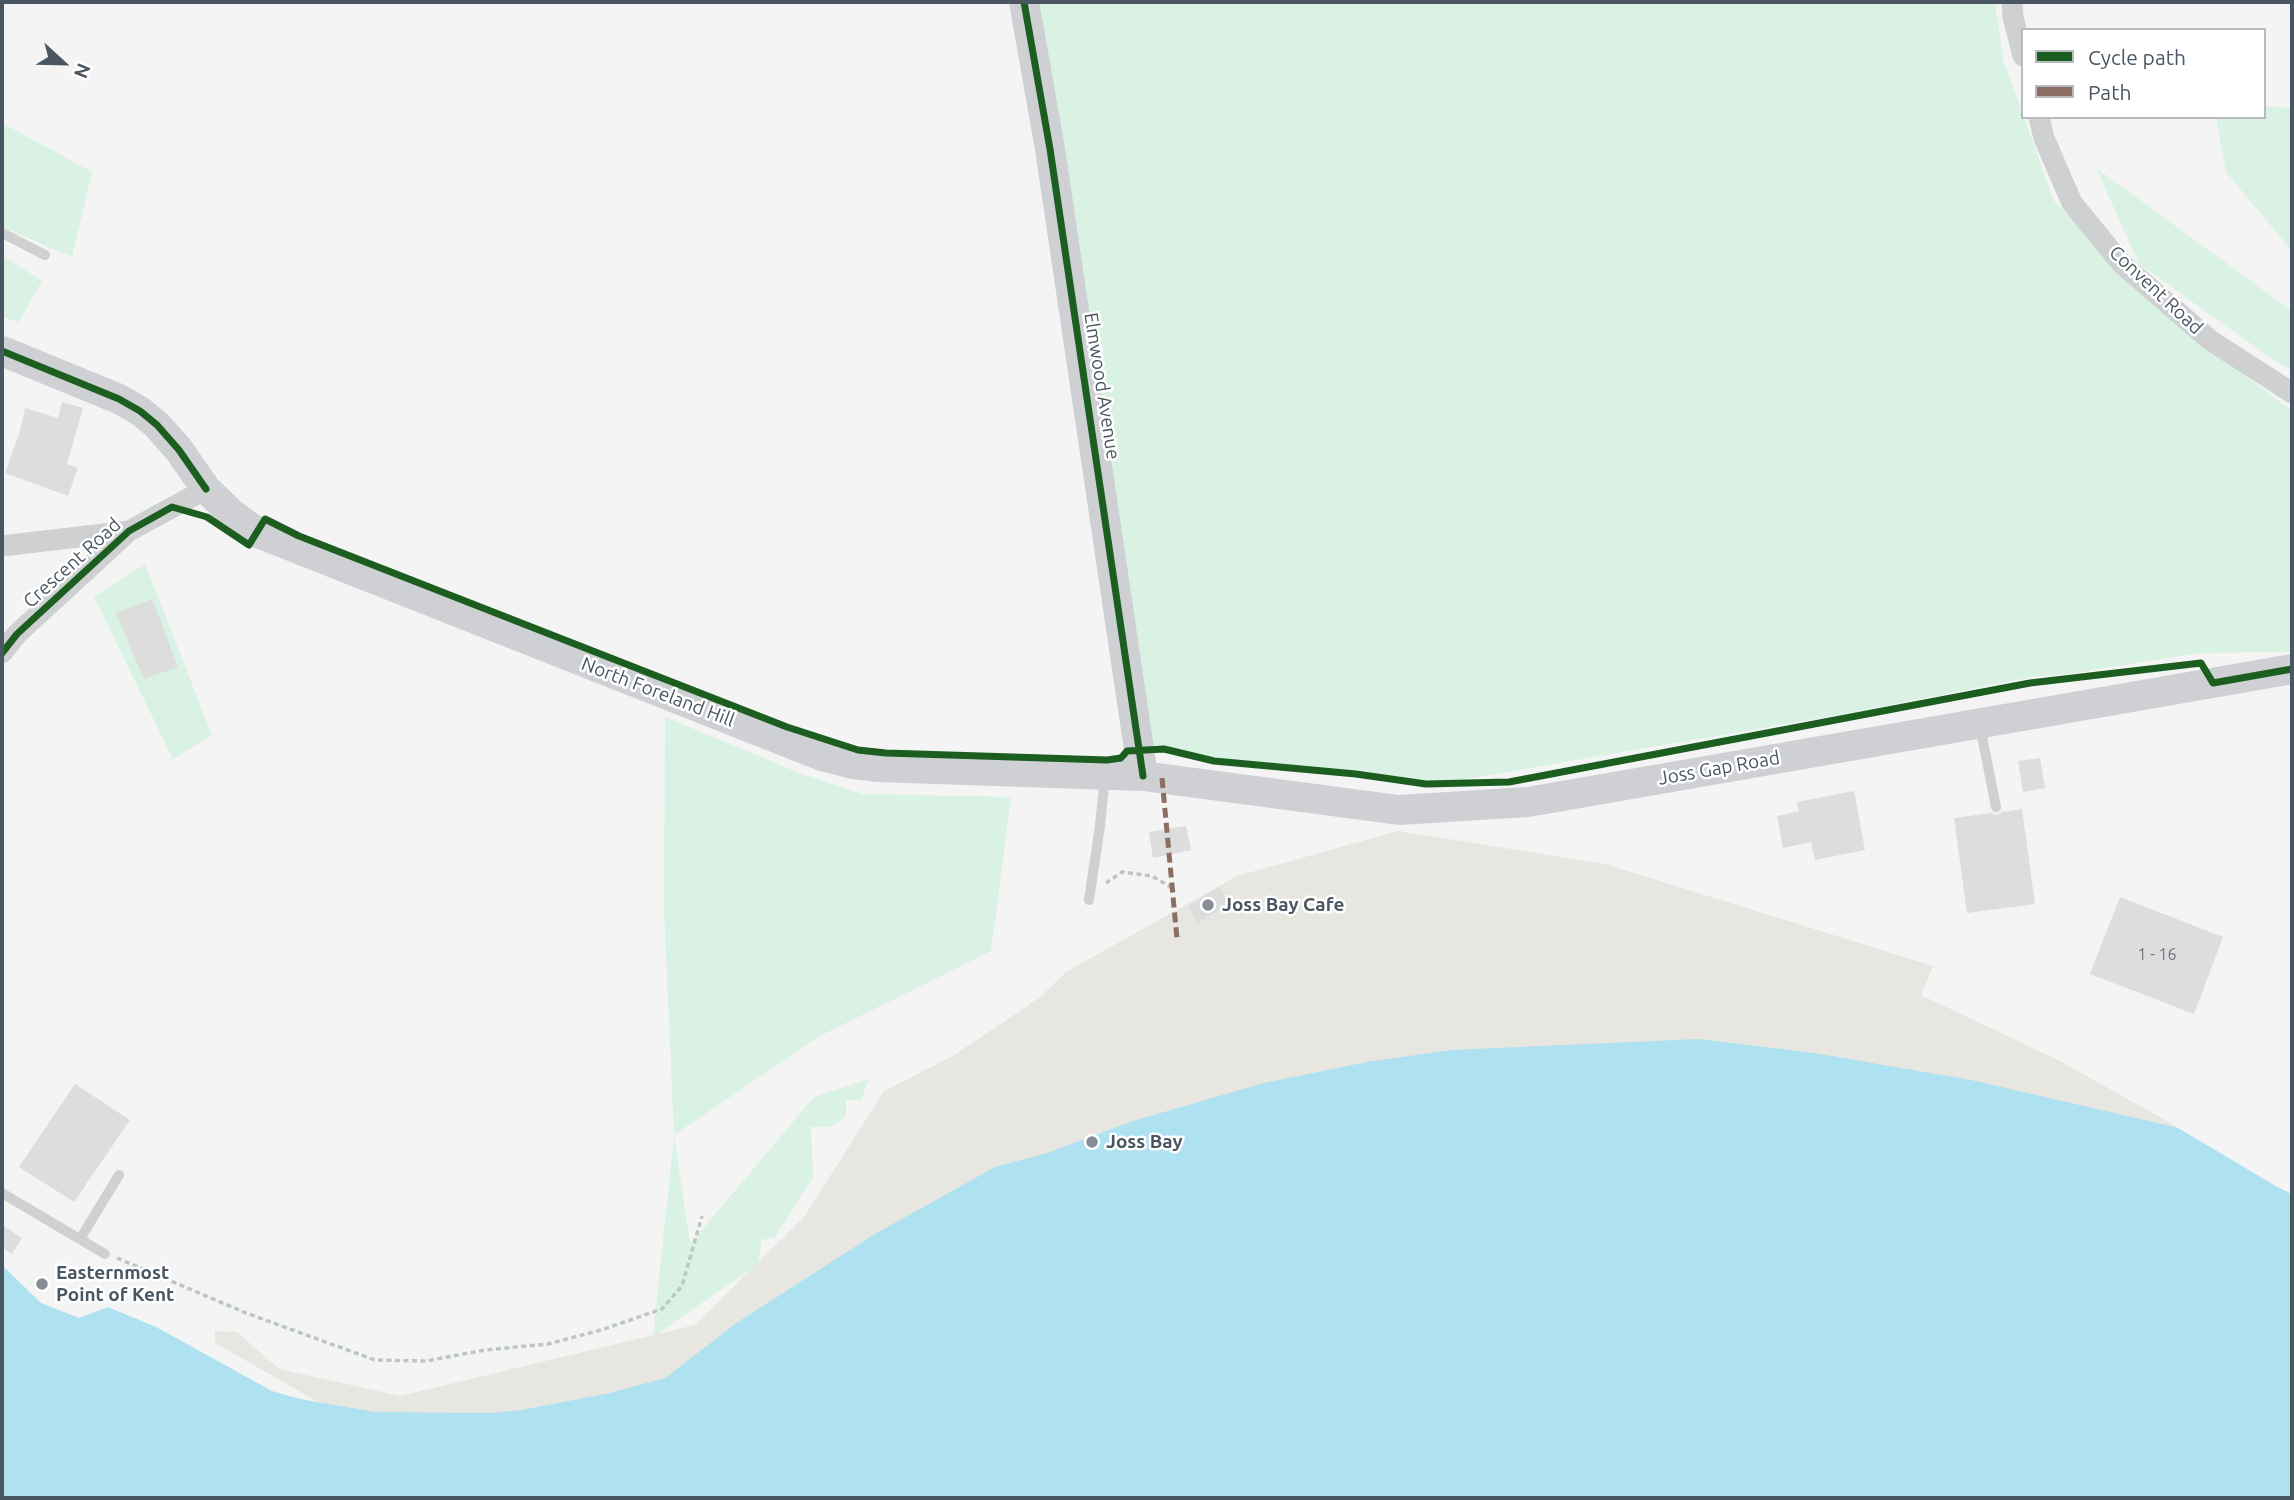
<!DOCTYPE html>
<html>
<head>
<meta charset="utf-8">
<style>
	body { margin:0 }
	#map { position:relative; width:2294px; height:1500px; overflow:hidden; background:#f4f4f4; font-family:Ubuntu,sans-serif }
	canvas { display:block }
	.frame { position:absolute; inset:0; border:4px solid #4a5661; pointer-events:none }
	.legend { position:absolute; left:2021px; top:28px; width:245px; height:91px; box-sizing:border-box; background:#fff; border:2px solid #b7bbc0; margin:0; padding:9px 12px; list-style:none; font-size:21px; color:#4a5661 }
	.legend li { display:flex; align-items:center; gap:14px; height:35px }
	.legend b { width:35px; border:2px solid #b7bbc0 }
	.north { position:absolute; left:28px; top:28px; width:70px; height:70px; -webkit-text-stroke:5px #fff; paint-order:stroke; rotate:112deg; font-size:19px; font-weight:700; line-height:28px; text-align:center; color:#4a5661 }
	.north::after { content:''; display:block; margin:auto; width:24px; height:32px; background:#4a5661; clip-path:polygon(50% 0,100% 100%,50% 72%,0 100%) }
</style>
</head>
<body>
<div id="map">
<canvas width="2294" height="1500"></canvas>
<div class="frame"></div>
<ul class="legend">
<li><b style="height:9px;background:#1b5e20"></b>Cycle path</li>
<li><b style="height:9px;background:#8d6e63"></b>Path</li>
</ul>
<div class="north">N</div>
</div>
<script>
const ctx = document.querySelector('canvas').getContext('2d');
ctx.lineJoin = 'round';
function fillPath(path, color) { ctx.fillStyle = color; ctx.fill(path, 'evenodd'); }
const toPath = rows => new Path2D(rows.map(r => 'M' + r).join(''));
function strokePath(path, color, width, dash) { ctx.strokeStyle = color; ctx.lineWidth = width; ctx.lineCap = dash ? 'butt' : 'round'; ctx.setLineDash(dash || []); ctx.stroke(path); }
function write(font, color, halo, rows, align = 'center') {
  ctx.font = font + ' Ubuntu,sans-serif'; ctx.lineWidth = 5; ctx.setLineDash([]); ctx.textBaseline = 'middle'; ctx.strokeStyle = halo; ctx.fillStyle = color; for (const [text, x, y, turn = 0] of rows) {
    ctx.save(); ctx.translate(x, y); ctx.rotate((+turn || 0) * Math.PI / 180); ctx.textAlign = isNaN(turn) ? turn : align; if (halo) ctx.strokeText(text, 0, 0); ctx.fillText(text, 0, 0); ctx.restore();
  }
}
const green = toPath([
	[1037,2,1995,2,2003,59,2054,201,2119,269,2207,346,2292,411,2292,652,2198,653,2075,673,2032,677,1844,714,1460,780,1422,781,1364,771,1205,757,1152,744],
	[2264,106,2292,108,2292,251,2226,172,2216,117,2264,117],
	[2,123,92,172,72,257,2,227],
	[2096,168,2292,311,2292,370,2271,358,2139,264],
	[2,255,42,281,19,322,2,317],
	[145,564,212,735,173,759,94,597],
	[665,717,802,774,863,794,1011,797,991,951,820,1036,674,1135,690,1244,814,1097,869,1079,861,1100,846,1100,846,1117,830,1127,811,1127,813,1177,775,1237,762,1240,758,1264,653,1337,674,1135,664,908]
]);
const sand = toPath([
	[1398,831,1605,864,1933,966,1921,995,2062,1062,2179,1128,1730,1097,644,1399,462,1428,320,1403,215,1343,215,1331,237,1332,279,1369,400,1396,695,1325,804,1217,884,1091,951,1057,1039,998,1066,972,1237,876]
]);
const water = toPath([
	[1698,1039,1814,1053,1971,1080,2179,1128,2276,1186,2292,1194,2292,1498,2,1498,2,1265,41,1303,79,1318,108,1307,156,1327,272,1391,300,1399,375,1412,491,1413,522,1410,610,1393,665,1378,738,1322,875,1234,995,1167,1047,1153,1133,1121,1264,1083,1367,1062,1452,1050]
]);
const pier = toPath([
	[2168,1122,2181,1125,2277,1183,2292,1190,2292,1194,2276,1186]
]);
const building = toPath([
	[62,402,83,408,67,464,78,468,68,496,5,473,20,431,25,408,58,418],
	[152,599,178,667,144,679,116,613],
	[2040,758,2045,788,2023,792,2018,761],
	[1854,791,1865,850,1815,860,1811,842,1783,848,1777,816,1799,811,1797,802],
	[2022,809,2035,904,1967,913,1954,818,1991,813,1997,815,2002,812],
	[1186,826,1191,850,1153,858,1149,832],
	[1219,887,1229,904,1198,923,1188,906],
	[2120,897,2223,937,2194,1014,2090,974],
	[75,1084,130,1120,74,1202,19,1167],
	[2,1225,22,1238,12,1254,2,1247]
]);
const path = toPath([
	[1106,883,1122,872,1152,876,1172,888],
	[117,1258,246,1313,375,1360,426,1361,485,1350,548,1344,601,1330,662,1309,682,1286,702,1216]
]);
const lane = toPath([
	[2,233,45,255],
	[1980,726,1996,807],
	[1089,900,1100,826,1105,776],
	[2,1193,105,1254],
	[80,1239,119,1175]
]);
const street = toPath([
	[2012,2,2013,17,2023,56],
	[2039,117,2044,138,2072,203,2122,264,2210,340,2292,393],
	[2,546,129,531],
	[2,653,17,634,129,531,206,489]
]);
const secondary = toPath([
	[1024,2,1050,149,1143,776],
	[2,351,119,399,140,411,157,425,179,450,206,489,231,513,258,533,822,756,853,764,876,767,1143,776,1399,810,1528,802,2292,669]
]);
const quiet = toPath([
	[1162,778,1177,939]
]);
const cycleway = toPath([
	[1024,2,1050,149,1143,776],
	[2,351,119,399,140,411,157,425,179,450,206,489],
	[2,653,17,634,129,531,172,507,207,517,249,545,265,519,299,536,787,727,858,750,886,753,1107,760,1121,758,1127,751,1164,749,1214,761,1356,774,1426,784,1509,782,2030,683,2201,663,2213,683,2292,669]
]);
const markers = [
	[1208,905,7,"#868d94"],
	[1092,1142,7,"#868d94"],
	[42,1284,7,"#868d94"]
];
const numberNames = [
	["1 - 16",2157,955]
];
const streetNames = [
	["Convent Road",2156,290,43],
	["Elmwood Avenue",1102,386,81],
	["Crescent Road",72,563,-42],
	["North Foreland Hill",658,692,21],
	["Joss Gap Road",1719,768,-10]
];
const poiNames = [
	["Joss Bay Cafe",1222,905],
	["Joss Bay",1106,1142],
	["Easternmost",56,1273],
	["Point of Kent",56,1295]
];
fillPath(green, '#d9f2e3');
fillPath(sand, '#e7e6e1');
fillPath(water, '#aee2f0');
fillPath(pier, '#f4f4f4');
fillPath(building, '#ddddde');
strokePath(path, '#bcc7c4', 3.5, [5, 3.5]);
strokePath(lane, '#ced0d2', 10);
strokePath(street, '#ced0d2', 21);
strokePath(secondary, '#ced0d4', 30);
strokePath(quiet, '#8d6e63', 5, [10, 5]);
strokePath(cycleway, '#1b5e20', 7);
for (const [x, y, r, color] of markers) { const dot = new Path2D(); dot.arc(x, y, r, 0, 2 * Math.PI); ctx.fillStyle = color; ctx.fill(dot); strokePath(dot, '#fff', 2.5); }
write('16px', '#707881', null, numberNames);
write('19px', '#4a5661', '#fff', streetNames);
write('bold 19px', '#4a5661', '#fff', poiNames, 'left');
</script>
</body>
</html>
